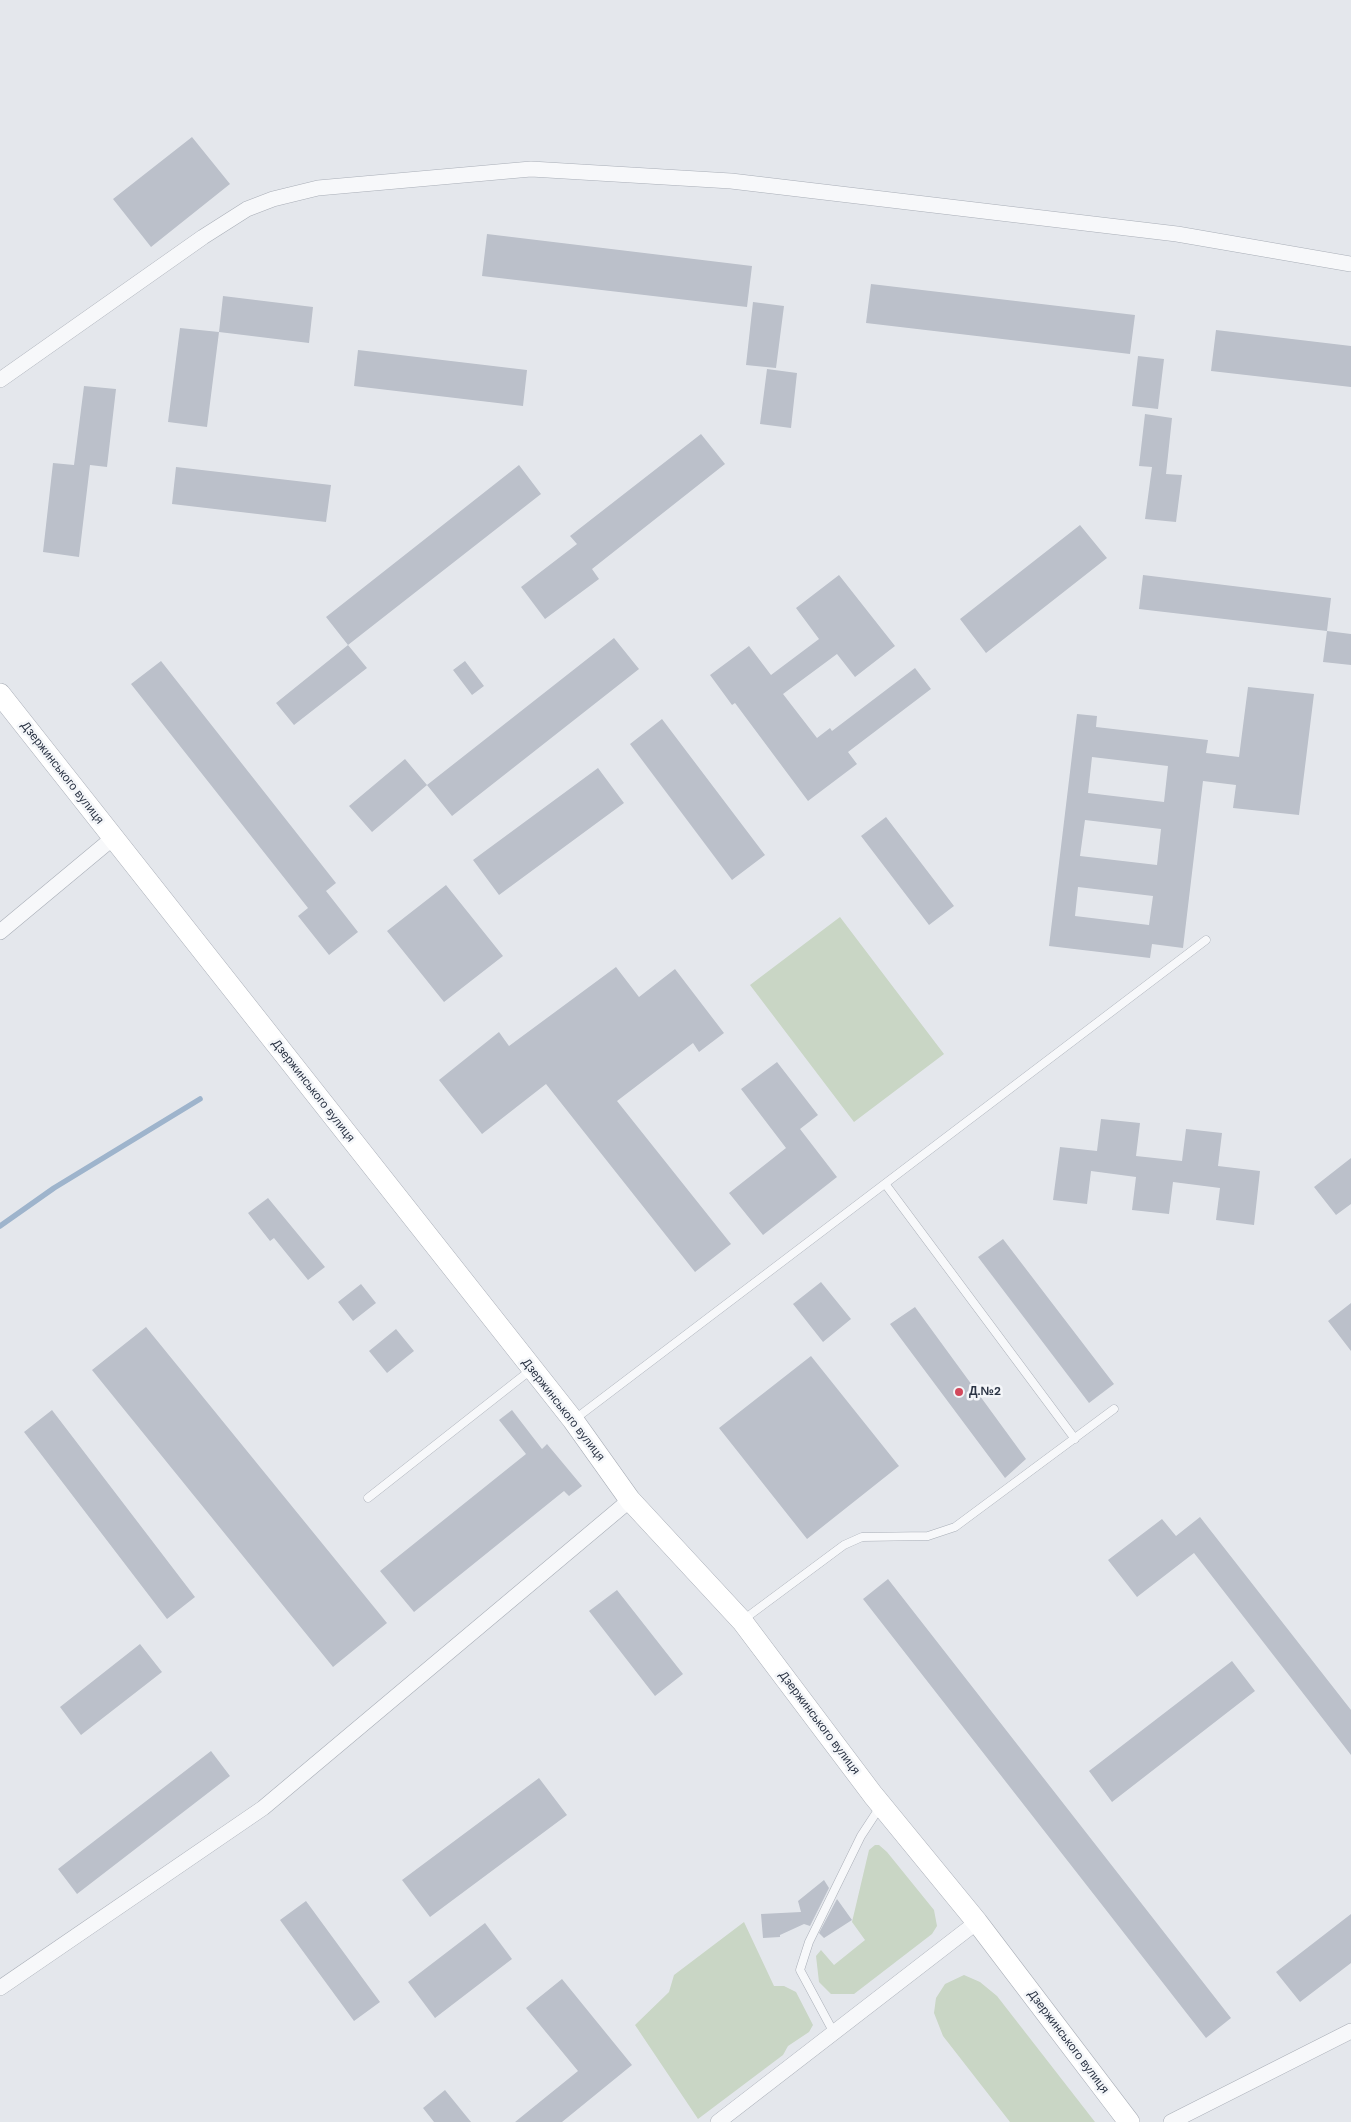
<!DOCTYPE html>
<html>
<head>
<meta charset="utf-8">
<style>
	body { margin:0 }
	canvas { display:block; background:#e4e7ec }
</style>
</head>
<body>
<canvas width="1351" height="2122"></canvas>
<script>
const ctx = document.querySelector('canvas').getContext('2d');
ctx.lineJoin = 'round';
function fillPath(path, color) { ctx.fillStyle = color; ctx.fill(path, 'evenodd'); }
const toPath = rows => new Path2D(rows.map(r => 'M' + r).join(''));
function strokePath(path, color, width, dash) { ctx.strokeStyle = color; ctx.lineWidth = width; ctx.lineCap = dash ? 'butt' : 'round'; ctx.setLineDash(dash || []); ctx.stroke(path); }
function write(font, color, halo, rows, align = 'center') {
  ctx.font = font + ' "DM Sans",sans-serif'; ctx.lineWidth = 5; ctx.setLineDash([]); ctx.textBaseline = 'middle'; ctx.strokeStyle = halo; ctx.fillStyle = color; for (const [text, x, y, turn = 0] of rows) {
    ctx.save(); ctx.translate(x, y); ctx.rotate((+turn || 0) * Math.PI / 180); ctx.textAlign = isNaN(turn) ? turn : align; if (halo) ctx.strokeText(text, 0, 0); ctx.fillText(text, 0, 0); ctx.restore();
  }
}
const green = toPath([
	[840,917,944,1054,854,1122,750,985],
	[875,1845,879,1845,887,1852,934,1910,937,1926,932,1934,854,1994,831,1994,819,1982,816,1956,821,1950,834,1965,865,1940,852,1922,869,1850],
	[744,1922,774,1986,784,1986,796,1992,813,2025,809,2032,788,2046,783,2055,698,2119,635,2025,669,1992,674,1975],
	[964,1975,980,1982,997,1996,1095,2122,1010,2122,943,2036,934,2013,936,1998,945,1984]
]);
const stream = toPath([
	[0,1226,54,1188,200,1099]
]);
const building = toPath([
	[192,137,230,184,151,247,113,199],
	[487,234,752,266,747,307,482,276],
	[871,284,1135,315,1130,354,866,323],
	[223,296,313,307,309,343,219,332],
	[753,302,784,306,776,368,746,365],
	[180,328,219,332,207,427,168,422],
	[1216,330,1351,346,1351,387,1211,371],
	[358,350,527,370,523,406,354,386],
	[1138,356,1164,359,1158,409,1132,406],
	[767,369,797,373,791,428,760,424],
	[84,386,116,389,107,467,90,465,79,557,43,552,53,463,74,465],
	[1145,414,1172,418,1166,474,1182,475,1176,522,1145,519,1152,467,1139,466],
	[701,434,725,464,592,569,599,579,545,619,521,587,577,544,570,536],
	[519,465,541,494,348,645,326,617],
	[176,467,331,485,326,522,172,504],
	[1080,525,1107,558,986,653,960,619],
	[839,575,895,646,855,677,837,654,783,694,817,738,830,728,832,731,915,668,931,689,848,752,857,764,808,801,735,703,732,705,710,675,749,646,771,675,819,639,796,608],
	[1143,575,1331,598,1327,631,1139,609],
	[1327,631,1351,634,1351,665,1323,662],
	[614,638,639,669,452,816,427,785],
	[348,645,367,668,294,725,276,703],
	[161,661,336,883,326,891,358,932,329,955,298,916,308,908,131,684],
	[465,661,484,686,472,695,453,670],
	[1248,687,1314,694,1299,815,1233,808,1236,785,1203,781,1183,948,1152,944,1150,958,1049,946,1077,714,1097,716,1096,727,1208,740,1206,753,1239,757],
	[1092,757,1168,766,1164,802,1088,793],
	[1085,820,1161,829,1157,865,1080,856],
	[1078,887,1153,896,1149,925,1075,916],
	[662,719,765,855,732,880,630,744],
	[405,759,427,785,372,832,349,806],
	[598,768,624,803,499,895,473,860],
	[886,817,954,906,929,925,861,836],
	[446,885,503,956,444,1002,387,931],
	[616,967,639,997,675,969,724,1033,699,1052,693,1043,617,1101,731,1244,695,1272,546,1084,482,1134,439,1080,499,1032,509,1046],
	[777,1062,818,1115,800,1129,837,1177,763,1235,729,1193,786,1148,741,1089],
	[1101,1119,1140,1123,1136,1156,1182,1161,1186,1129,1222,1133,1218,1166,1260,1171,1254,1225,1216,1220,1220,1188,1173,1182,1169,1214,1132,1210,1136,1177,1091,1171,1087,1204,1053,1200,1060,1147,1097,1151],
	[1351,1158,1351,1204,1336,1215,1314,1187],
	[268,1198,325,1267,308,1280,274,1238,270,1241,248,1213],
	[1003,1239,1114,1384,1089,1403,978,1257],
	[821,1282,851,1319,823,1342,793,1304],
	[361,1284,376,1303,353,1321,338,1302],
	[1351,1303,1351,1351,1328,1321],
	[915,1307,1026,1459,1005,1478,890,1324],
	[146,1327,387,1623,333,1667,92,1370],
	[396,1329,414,1351,387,1373,369,1351],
	[811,1356,899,1466,807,1539,719,1428],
	[52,1410,195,1597,167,1619,24,1432],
	[512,1410,542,1449,547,1444,582,1486,569,1496,564,1491,414,1612,380,1571,526,1454,499,1420],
	[1200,1517,1351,1710,1351,1755,1194,1553,1137,1597,1108,1560,1162,1519,1176,1536],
	[888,1579,1231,2018,1206,2038,863,1599],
	[617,1590,683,1674,655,1696,589,1611],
	[140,1644,162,1672,81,1735,60,1707],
	[1232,1661,1255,1691,1112,1802,1089,1771],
	[211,1751,230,1776,77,1894,58,1869],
	[539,1778,567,1815,430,1917,402,1880],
	[824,1880,829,1888,810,1926,804,1924,780,1935,780,1937,763,1938,761,1914,801,1912,798,1901],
	[837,1899,852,1920,824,1938,819,1933],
	[306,1901,380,2002,354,2021,280,1920],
	[1351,1914,1351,1963,1300,2002,1276,1972],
	[485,1923,512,1959,435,2018,408,1982],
	[562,1979,632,2065,562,2122,515,2122,578,2071,526,2008],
	[445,2090,471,2122,434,2122,423,2108]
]);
const service = toPath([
	[886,1185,1075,1439],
	[575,1419,1206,940],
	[368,1498,532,1369],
	[743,1620,844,1545,862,1537,928,1536,955,1527,1114,1409],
	[834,2033,800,1970,809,1942,861,1836,880,1807]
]);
const minor = toPath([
	[0,380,203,237,247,209,273,199,318,188,531,169,731,181,1177,234,1351,264],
	[0,932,113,838],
	[0,1988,263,1808,630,1500],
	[718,2122,977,1922],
	[1171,2122,1351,2031]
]);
const secondary = toPath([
	[0,694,573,1420,630,1500,742,1621,873,1795,977,1922,1129,2122]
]);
const markers = [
	[959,1392,5,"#d2485b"]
];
const streetNames = [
	["Дзержинського вулиця",62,773,52],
	["Дзержинського вулиця",313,1091,52],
	["Дзержинського вулиця",563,1410,52],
	["Дзержинського вулиця",819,1723,53],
	["Дзержинського вулиця",1068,2042,53]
];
const poiNames = [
	["Д.№2",969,1392]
];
fillPath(green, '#c9d6c5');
strokePath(stream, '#9eb4cc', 5.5);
fillPath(building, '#bbc0ca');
strokePath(service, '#a9aeb7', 9);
strokePath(minor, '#a9aeb7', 16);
strokePath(secondary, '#a9aeb7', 22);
strokePath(service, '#f7f8fa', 8);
strokePath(minor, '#f7f8fa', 15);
strokePath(secondary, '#fff', 21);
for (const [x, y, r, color] of markers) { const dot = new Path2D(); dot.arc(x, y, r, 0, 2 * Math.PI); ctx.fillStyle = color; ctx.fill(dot); strokePath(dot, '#f4f6f9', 2); }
write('12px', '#2b3445', '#f4f6f9', streetNames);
write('bold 12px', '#2b3445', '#f4f6f9', poiNames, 'left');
</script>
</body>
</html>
